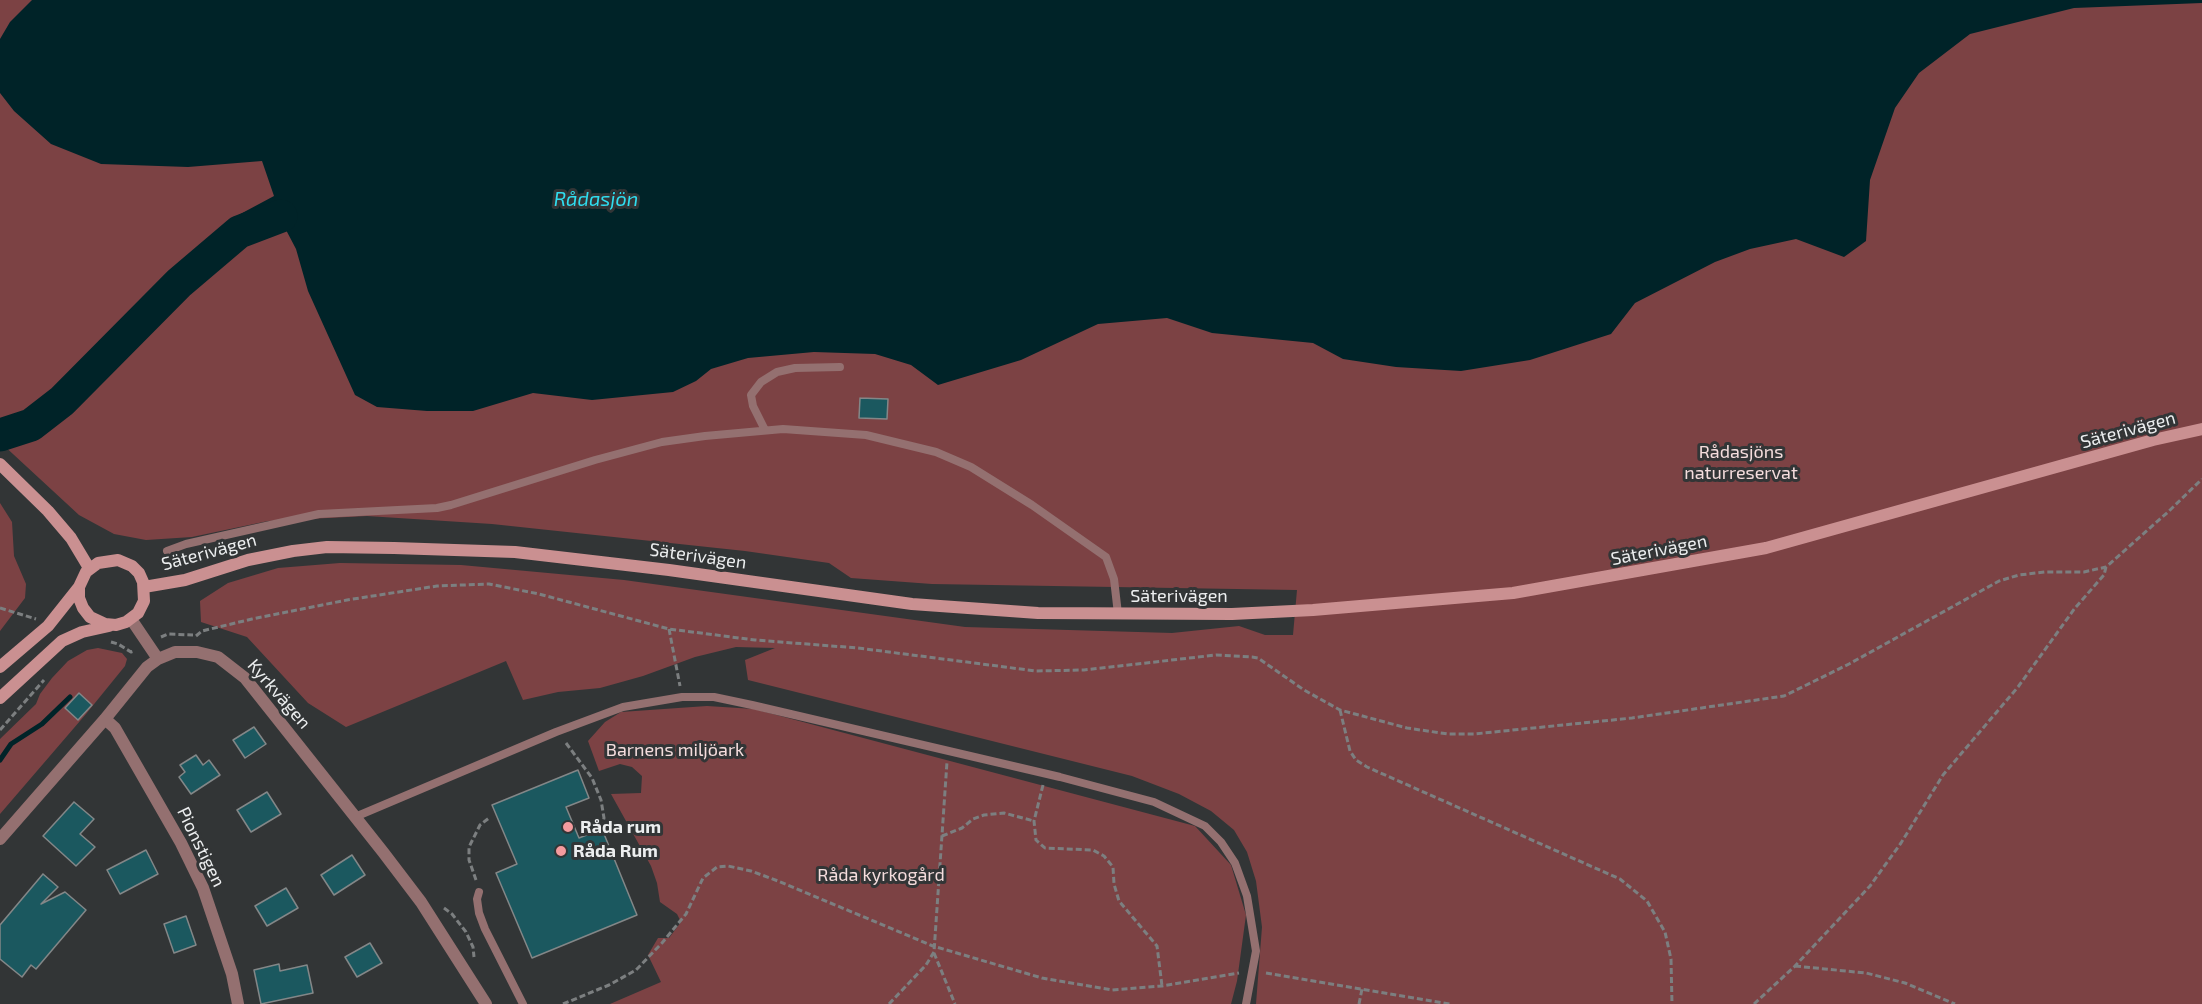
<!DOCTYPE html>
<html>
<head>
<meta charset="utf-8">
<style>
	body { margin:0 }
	canvas { display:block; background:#323536 }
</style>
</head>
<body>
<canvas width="2202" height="1004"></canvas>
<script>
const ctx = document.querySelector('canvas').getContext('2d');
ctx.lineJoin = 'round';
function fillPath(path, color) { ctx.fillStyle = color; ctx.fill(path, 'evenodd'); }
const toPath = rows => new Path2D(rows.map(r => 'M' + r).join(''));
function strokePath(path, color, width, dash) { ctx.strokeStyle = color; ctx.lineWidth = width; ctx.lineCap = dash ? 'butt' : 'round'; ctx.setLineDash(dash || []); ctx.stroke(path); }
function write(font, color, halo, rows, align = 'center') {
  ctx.font = font + ' "Exo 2",sans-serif'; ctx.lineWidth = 6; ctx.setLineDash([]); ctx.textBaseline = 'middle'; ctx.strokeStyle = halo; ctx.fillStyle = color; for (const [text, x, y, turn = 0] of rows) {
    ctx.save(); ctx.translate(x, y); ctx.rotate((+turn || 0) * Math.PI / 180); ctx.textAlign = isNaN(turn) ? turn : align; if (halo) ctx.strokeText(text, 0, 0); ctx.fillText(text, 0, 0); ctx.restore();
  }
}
const green = toPath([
	[0,0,2202,0,2202,1004,1256,1004,1262,927,1256,881,1247,852,1234,830,1211,811,1179,794,1132,776,748,680,745,660,775,648,736,647,695,657,643,676,600,688,558,692,523,700,506,661,346,727,308,703,247,637,201,622,200,601,228,583,278,568,340,563,461,565,624,580,965,627,1172,633,1239,626,1265,635,1293,635,1297,590,932,584,851,578,829,563,745,551,492,524,367,516,268,521,192,537,146,540,114,534,79,515,0,442],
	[0,503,12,522,14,556,26,584,25,598,0,631],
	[98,648,122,653,127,659,125,666,86,714,0,814,0,739,36,704,40,694,52,678,68,661,87,650],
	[79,693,92,705,78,720,66,708],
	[707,706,754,709,1195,826,1231,865,1246,915,1237,981,1231,1004,610,1004,661,982,648,955,658,938,669,938,681,922,677,914,660,902,657,883,651,866,611,794,641,793,642,776,632,767,620,764,599,771,588,741,605,722,621,712]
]);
const water = toPath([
	[32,0,2202,0,2202,3,2074,8,1970,34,1919,73,1895,108,1870,180,1866,241,1844,257,1796,239,1750,249,1715,262,1635,303,1611,334,1530,360,1461,371,1396,367,1343,359,1313,343,1212,333,1167,318,1098,324,1021,360,938,385,911,365,875,354,814,352,748,358,711,369,696,381,673,392,592,400,533,393,473,411,427,411,377,407,355,395,308,291,296,249,285,228,244,242,231,219,274,196,262,161,188,167,101,164,51,144,14,111,0,93,0,39,10,22]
]);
const stream = toPath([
	[0,760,11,744,42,724,70,697]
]);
const river = toPath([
	[0,435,31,425,62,401,179,283,239,232,281,216]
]);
const building = toPath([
	[860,398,888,399,887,419,859,418,860,398],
	[79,693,92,705,78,720,65,708,79,693],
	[254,727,266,744,245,758,233,740,254,727],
	[196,755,203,765,209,760,220,775,191,794,179,777,185,772,180,765,196,755],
	[578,770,589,798,566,807,579,838,602,829,637,915,532,958,496,873,517,864,492,805,578,770],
	[267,792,281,814,251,832,237,810,267,792],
	[74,802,94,819,80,834,95,847,76,866,43,836,74,802],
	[146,850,158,874,120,894,107,870,146,850],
	[352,855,365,875,334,895,321,875,352,855],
	[43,874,58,887,41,904,65,892,86,910,36,969,31,965,22,977,0,959,0,925,43,874],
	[286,888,298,908,267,926,255,906,286,888],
	[186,916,196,945,174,953,164,924,186,916],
	[370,943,382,963,357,977,345,957,370,943],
	[279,964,280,971,307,965,313,993,261,1004,254,970,279,964]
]);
const path = toPath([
	[0,608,36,619],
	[669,629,680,686],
	[196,636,202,631,252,619,347,600,437,586,489,584,539,594,669,629,755,640,858,648,1036,671,1084,670,1216,655,1252,657,1258,658,1304,690,1340,710,1407,728,1448,734,1474,734,1632,718,1784,696,1849,664,1999,581,2019,575,2045,572,2084,572,2106,567,2168,512,2202,479],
	[161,637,168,634,193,635],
	[111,642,118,644,131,652,134,651],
	[1340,710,1350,751,1356,760,1367,767,1620,879,1647,901,1665,932,1671,959,1672,1004],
	[0,730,44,680],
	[566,743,592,778,601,800,604,818,602,826],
	[1043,785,1034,821,1036,840,1045,848,1093,850,1104,856,1113,867,1114,884,1119,901,1157,946,1162,986],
	[942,836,962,828,973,819,984,815,1004,813,1034,821],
	[476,880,469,860,469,847,480,825,489,818],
	[444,908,452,914,466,932,473,947,474,957],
	[934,953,955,1004],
	[1795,966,1866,973,1905,983,1955,1004],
	[1266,973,1450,1004],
	[563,1004,609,985,636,970,662,943,686,914,703,878,717,867,728,866,751,871,778,881,933,946,1042,978,1112,990,1162,986,1239,973],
	[889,1004,926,965,934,952,947,762],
	[1359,1004,1362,989],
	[1754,1004,1795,966,1870,886,1901,843,1943,775,2018,687,2075,608,2104,575,2106,567]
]);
const lane = toPath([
	[765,430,753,406,751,395,761,382,777,372,795,368,840,367],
	[167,551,186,544,319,514,437,508,451,505,595,460,662,442,705,436,783,429,866,435,936,452,971,467,1032,505,1106,557,1114,579,1118,614],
	[355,817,556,732,623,707,682,697,714,697,752,705,1060,777,1154,802,1205,826,1221,842,1235,863,1247,896,1256,951,1246,1004],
	[479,892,477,899,479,913,485,929,523,1004]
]);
const street = toPath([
	[131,619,158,659],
	[105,719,115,728,181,843,203,888,232,974,238,1004],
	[0,839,105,719,147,667,158,659,175,652,197,652,218,657,245,678,383,852,421,902,486,1004]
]);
const secondary = toPath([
	[0,464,48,511,71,538,89,568],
	[144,587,185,580,248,560,293,551,327,547,394,548,515,552,669,570,912,604,1038,613,1232,614,1313,610,1513,593,1766,548,2153,440,2202,429],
	[0,667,48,626,79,587,86,572,98,563,118,560,132,566,139,573,143,582,144,601,138,613,126,622,116,625,105,624,90,617,83,608,79,598,79,587],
	[0,698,62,641,82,632,109,626]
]);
const markers = [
	[568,827,6,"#f59b9e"],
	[561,851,6,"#f59b9e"]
];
const streetNames = [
	["Säterivägen",2128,430,-15],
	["Säterivägen",1659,550,-11],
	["Säterivägen",209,552,-15],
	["Säterivägen",698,556,8],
	["Säterivägen",1179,596],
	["Kyrkvägen",279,694,49],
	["Pionstigen",201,847,64]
];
const parkNames = [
	["Rådasjöns",1741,452],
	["naturreservat",1741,473],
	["Barnens miljöark",675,750],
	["Råda kyrkogård",881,875]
];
const poiNames = [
	["Råda rum",580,827],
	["Råda Rum",573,851]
];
const waterNames = [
	["Rådasjön",596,199]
];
fillPath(green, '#7c4244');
fillPath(water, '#002328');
strokePath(stream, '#002328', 5);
strokePath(river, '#002328', 33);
fillPath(building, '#1b585f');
strokePath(building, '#838788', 1.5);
strokePath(path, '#7c7f80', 3, [6, 3]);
strokePath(lane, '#947070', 8);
strokePath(street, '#947070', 12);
strokePath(secondary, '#ca9091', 12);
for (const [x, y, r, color] of markers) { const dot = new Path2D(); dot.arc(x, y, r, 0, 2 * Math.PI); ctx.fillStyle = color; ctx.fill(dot); strokePath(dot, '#323536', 2); }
write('18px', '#eceeef', '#323536', streetNames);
write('18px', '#f5dddd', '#323536', parkNames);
write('bold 18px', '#eceeef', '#323536', poiNames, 'left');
write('italic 20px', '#2fddef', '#323536', waterNames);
</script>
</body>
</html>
